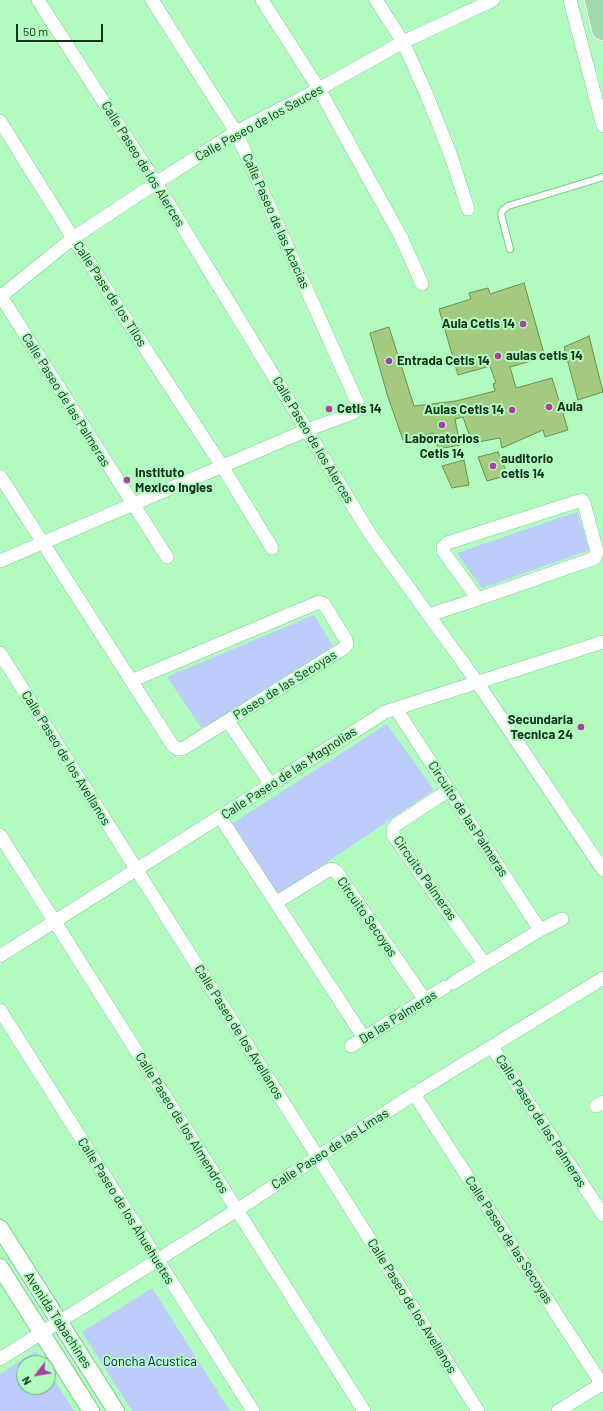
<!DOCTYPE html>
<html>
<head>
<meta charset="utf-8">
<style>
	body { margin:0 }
	#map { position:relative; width:603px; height:1411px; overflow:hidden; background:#b1fbc1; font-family:Barlow,sans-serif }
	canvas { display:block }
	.north { position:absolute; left:16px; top:1355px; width:40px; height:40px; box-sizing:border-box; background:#b1fbc1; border:1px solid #72ab7f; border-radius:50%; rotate:239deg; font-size:11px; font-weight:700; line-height:16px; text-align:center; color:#14321c }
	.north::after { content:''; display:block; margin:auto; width:14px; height:18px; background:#a83fa1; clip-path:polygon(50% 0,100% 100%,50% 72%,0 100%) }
	.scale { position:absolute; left:16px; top:24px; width:87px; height:18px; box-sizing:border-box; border:2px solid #14321c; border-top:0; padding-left:5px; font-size:12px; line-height:14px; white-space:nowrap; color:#14321c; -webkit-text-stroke:3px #b1fbc1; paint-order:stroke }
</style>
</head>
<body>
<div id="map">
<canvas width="603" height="1411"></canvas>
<div class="north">N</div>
<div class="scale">50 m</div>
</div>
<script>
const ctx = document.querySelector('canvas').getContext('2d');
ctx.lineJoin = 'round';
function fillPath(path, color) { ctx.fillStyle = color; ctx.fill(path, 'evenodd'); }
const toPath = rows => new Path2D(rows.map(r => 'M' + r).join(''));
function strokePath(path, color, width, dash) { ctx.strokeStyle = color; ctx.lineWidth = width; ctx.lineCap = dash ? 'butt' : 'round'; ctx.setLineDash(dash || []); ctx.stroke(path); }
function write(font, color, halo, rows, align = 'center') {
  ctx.font = font + ' Barlow,sans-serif'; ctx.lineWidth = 4; ctx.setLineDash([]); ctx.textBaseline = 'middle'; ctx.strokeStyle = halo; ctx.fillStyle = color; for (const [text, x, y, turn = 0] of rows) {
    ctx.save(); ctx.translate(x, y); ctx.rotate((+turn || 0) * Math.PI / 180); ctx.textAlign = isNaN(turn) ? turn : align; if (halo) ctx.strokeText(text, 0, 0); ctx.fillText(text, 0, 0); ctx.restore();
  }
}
const green = toPath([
	[577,512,590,550,482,588,457,553],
	[314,615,333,646,202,729,167,677],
	[387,724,434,790,277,896,230,825],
	[152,1288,230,1411,132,1411,82,1332],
	[36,1351,44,1363,24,1363,24,1387,48,1387,48,1370,74,1411,0,1411,0,1374]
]);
const building = toPath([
	[524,283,545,357,510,367,516,388,552,378,568,430,545,437,543,430,502,448,500,438,472,443,463,417,455,419,460,445,438,449,433,433,403,440,387,394,370,333,389,327,414,406,456,401,495,391,493,384,496,383,490,366,458,375,439,309,471,299,469,293,488,288,490,294,524,283],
	[589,336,603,392,578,400,564,347,589,336],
	[498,452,508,475,487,481,478,457,498,452],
	[464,460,469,485,452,488,442,466,464,460]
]);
const service = toPath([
	[510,249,501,214,503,210,508,206,603,177]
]);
const minor = toPath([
	[38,0,156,183,370,534,477,682,603,870],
	[262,0,319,89,401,237,422,284],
	[376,0,403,42,426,93,451,156,468,209],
	[570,0,603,126],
	[0,121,73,238,222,466,272,548],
	[0,295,167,557],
	[0,297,73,238,156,183,236,132,319,89,403,42,493,0],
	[0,476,173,746,178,749,184,748,344,648,347,644,346,640,324,604,319,602,133,680],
	[0,561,307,430,353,413,358,409,358,404,236,132,152,0],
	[429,615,478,599,595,558,597,552,584,503,582,500,447,543,443,547,443,551,478,599],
	[0,653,478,1411],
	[396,709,540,930],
	[228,721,271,785],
	[449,790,397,824,393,829,393,835,484,963],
	[220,817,364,1038],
	[0,835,364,1411],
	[277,902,327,871,332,869,336,871,425,1000],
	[0,956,385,712,603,642],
	[453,983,540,930,562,919],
	[0,1010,253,1411],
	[351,1046,445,987],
	[492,1047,603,1215],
	[414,1094,603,1386],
	[596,1106,603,1102],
	[0,1359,237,1210,414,1094,603,978],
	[558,1411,603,1383]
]);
const tertiary = toPath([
	[0,1228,116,1411],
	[0,1267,91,1411]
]);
const trunk = toPath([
	[596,0,603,29]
]);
const markers = [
	[523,324,4,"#a83fa1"],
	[498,356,4,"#a83fa1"],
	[389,361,4,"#a83fa1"],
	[549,407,4,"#a83fa1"],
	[329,409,4,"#a83fa1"],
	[512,410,4,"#a83fa1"],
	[442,425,4,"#a83fa1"],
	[493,466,4,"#a83fa1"],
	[127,480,4,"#a83fa1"],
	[581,727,4,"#a83fa1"]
];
const streetNames = [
	["Calle Paseo de los Sauces",259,123,-29],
	["Calle Paseo de los Alerces",143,164,58],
	["Calle Paseo de las Acacias",276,221,66],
	["Calle Pase de los Tilos",110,294,57],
	["Calle Paseo de las Palmeras",66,400,58],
	["Calle Paseo de los Alerces",313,440,59],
	["Paseo de las Secoyas",285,685,-32],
	["Calle Paseo de los Avellanos",66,758,58],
	["Calle Paseo de las Magnolias",289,773,-33],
	["Circuito de las Palmeras",468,819,57],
	["Circuito Palmeras",425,878,55],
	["Circuito Secoyas",367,917,55],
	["De las Palmeras",398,1017,-32],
	["Calle Paseo de los Avellanos",239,1032,58],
	["Calle Paseo de las Palmeras",541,1121,57],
	["Calle Paseo de los Almendros",182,1123,58],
	["Calle Paseo de las Limas",330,1149,-33],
	["Calle Paseo de los Ahuehuetes",126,1211,58],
	["Calle Paseo de las Secoyas",509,1240,57],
	["Calle Paseo de los Avellanos",412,1306,58],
	["Avenida Tabachines",58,1320,57]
];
const poiNames = [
	["Aula Cetis 14",515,324,"right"],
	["aulas cetis 14",506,356],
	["Entrada Cetis 14",397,361],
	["Aula",557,407],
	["Cetis 14",337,409],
	["Aulas Cetis 14",504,410,"right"],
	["Laboratorios",442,439,"center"],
	["Cetis 14",442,454,"center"],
	["auditorio",501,459],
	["cetis 14",501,474],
	["Instituto",135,473],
	["Mexico Ingles",135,488],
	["Secundaria",573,720,"right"],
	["Tecnica 24",573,735,"right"]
];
const parkNames = [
	["Concha Acustica",150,1362]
];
fillPath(green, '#bcccfb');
fillPath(building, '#a4ca80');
strokePath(building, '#6e9149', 1);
strokePath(service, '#7fc790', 8);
strokePath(minor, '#7fc790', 14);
strokePath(tertiary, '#7fc790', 18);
strokePath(trunk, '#fff', 24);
strokePath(service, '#fff', 6);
strokePath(minor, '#fff', 13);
strokePath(tertiary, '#fff', 16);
strokePath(trunk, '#a0d8ac', 22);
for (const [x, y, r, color] of markers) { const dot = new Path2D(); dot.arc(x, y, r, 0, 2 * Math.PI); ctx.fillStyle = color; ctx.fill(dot); strokePath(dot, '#b1fbc1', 1.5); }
write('13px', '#14321c', '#b1fbc1', streetNames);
write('bold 13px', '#14321c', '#b1fbc1', poiNames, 'left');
write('13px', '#15147a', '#b1fbc1', parkNames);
</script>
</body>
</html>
